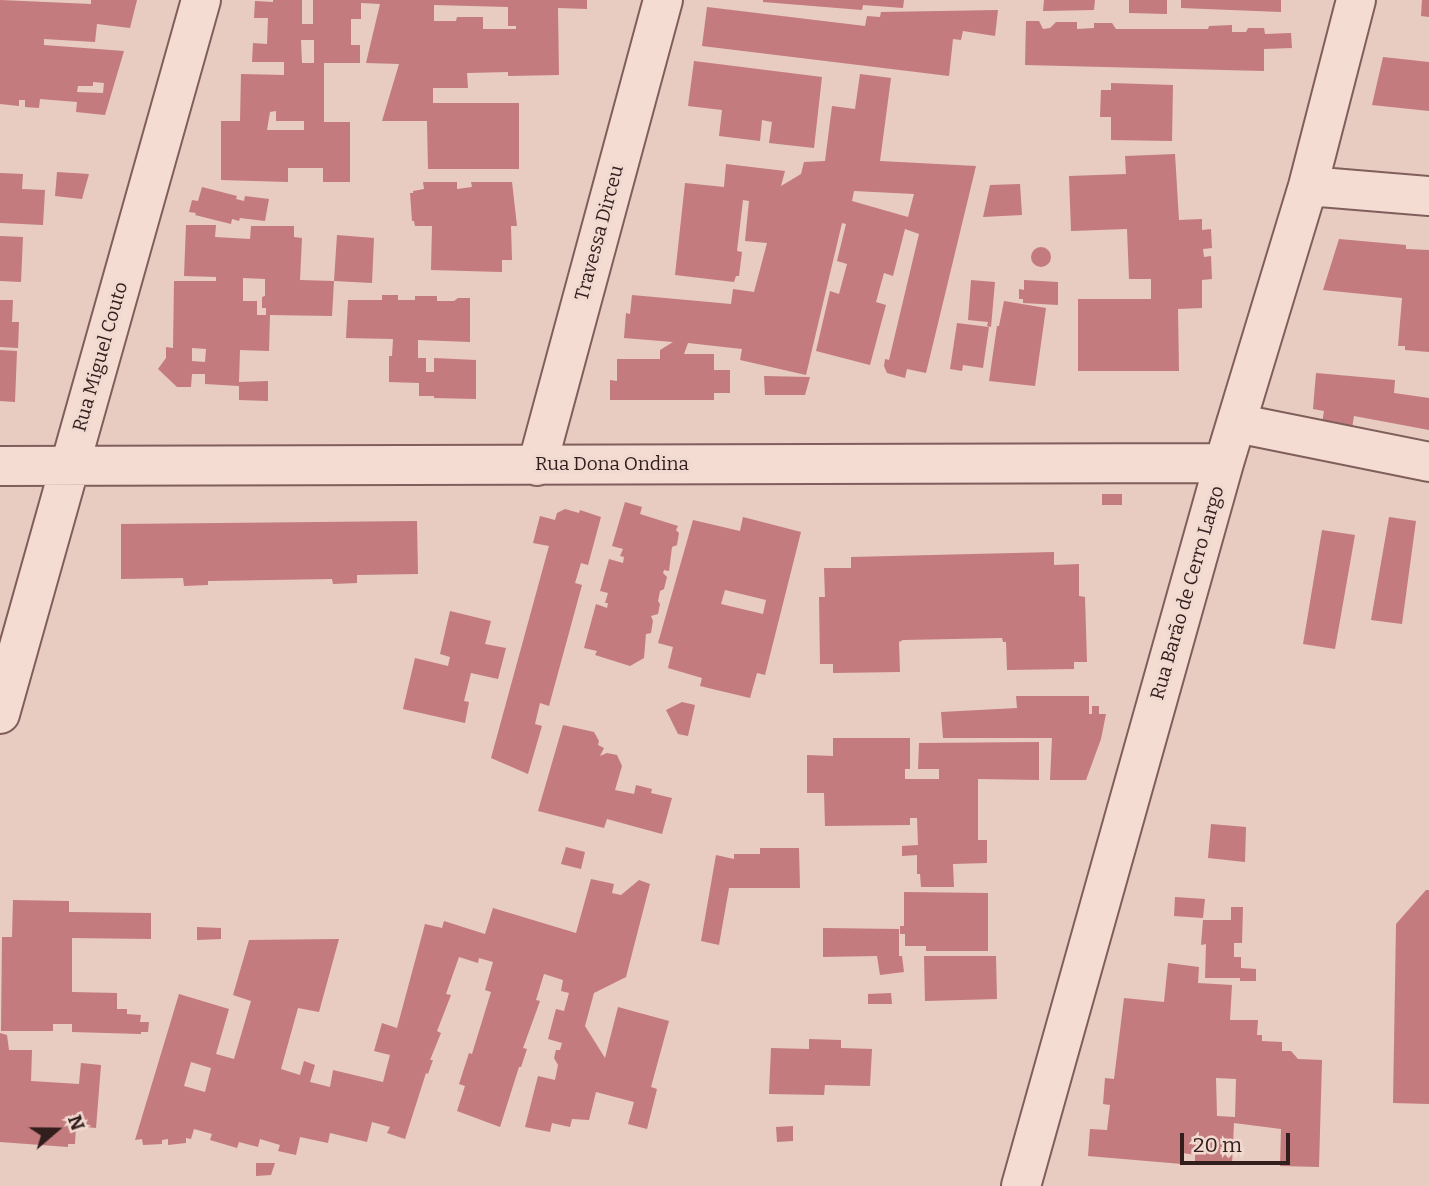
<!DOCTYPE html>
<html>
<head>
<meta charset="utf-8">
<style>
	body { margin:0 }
	#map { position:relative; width:1429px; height:1186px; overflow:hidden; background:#e8cbc1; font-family:Bitter,serif }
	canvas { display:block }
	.north { position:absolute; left:21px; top:1095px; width:70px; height:70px; -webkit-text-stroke:5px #f1d9d0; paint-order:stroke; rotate:70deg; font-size:19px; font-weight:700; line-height:28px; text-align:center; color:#311e1d }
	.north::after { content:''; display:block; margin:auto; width:24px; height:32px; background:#311e1d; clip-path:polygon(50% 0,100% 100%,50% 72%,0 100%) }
	.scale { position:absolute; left:1180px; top:1133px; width:110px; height:32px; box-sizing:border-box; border:4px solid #311e1d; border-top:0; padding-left:9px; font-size:21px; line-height:24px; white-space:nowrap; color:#311e1d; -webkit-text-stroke:5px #f1d9d0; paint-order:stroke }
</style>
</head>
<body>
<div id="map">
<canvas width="1429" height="1186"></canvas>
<div class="north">N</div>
<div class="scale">20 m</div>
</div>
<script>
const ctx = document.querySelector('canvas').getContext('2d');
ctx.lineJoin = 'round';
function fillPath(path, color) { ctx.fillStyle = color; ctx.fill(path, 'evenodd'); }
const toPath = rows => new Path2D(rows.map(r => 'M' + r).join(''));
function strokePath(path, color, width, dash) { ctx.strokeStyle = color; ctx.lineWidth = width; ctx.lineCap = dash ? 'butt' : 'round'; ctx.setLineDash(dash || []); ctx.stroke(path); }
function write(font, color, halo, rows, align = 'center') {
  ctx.font = font + ' Bitter,serif'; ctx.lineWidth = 6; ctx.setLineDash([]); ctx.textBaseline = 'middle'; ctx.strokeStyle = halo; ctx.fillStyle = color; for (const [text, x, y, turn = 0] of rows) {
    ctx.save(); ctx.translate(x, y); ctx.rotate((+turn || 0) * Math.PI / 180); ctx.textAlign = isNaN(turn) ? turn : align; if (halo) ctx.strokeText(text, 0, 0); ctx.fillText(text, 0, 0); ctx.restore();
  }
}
const building = toPath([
	[0,0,91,4,91,0,137,0,130,28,97,24,95,42,44,39,44,45,124,51,105,115,76,112,77,102,40,99,39,108,25,107,25,100,19,100,19,106,0,104],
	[93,82,104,83,103,93,77,92,78,86,93,86],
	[273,0,302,0,302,24,313,24,313,0,587,0,587,9,558,8,559,75,508,76,508,72,467,73,468,88,433,88,433,103,519,103,519,169,428,169,427,121,382,121,399,64,366,63,380,4,361,3,361,19,351,19,351,45,360,45,360,63,324,63,324,122,350,122,350,182,323,182,323,168,288,168,288,182,221,180,221,121,240,121,241,74,284,75,284,62,252,62,253,43,267,44,268,18,254,18,255,1,273,2],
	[434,5,508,7,508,26,516,26,516,29,483,29,483,17,457,17,456,21,434,21],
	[301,40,314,40,314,63,302,63],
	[276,111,276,121,304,121,304,130,267,130,270,112],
	[763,0,904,0,903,8,863,5,862,10,763,2],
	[1044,0,1095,0,1094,10,1043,11],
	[1129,0,1167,0,1167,14,1129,13],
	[1181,0,1281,0,1281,12,1181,8],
	[1422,0,1429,0,1429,17,1421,16],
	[707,7,865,26,867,16,880,17,881,12,998,10,995,36,963,31,961,40,953,39,949,76,702,46],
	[1026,21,1039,21,1043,29,1050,28,1056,22,1077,22,1077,29,1094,28,1094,23,1112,23,1116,29,1208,29,1209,26,1232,25,1232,32,1246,32,1248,28,1264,28,1265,34,1291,33,1292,48,1264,49,1264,71,1025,65],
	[1383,57,1429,62,1429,111,1372,105],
	[694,61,822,77,814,148,769,143,772,122,762,120,760,141,719,136,722,110,688,106],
	[860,74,891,78,880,161,976,166,926,373,907,369,905,378,887,373,884,366,885,359,889,360,919,234,905,229,893,276,884,273,876,302,886,305,870,365,816,351,830,291,839,294,847,264,837,261,846,224,842,223,806,375,740,360,742,349,688,343,684,354,714,354,714,370,730,370,730,393,714,393,714,400,610,400,610,380,617,381,617,359,660,359,660,350,673,342,624,338,626,313,630,314,632,295,731,304,733,289,754,292,767,243,745,241,749,201,743,200,737,251,742,252,739,276,736,276,734,282,675,275,685,183,724,187,726,164,785,171,781,186,801,174,804,162,825,161,832,106,855,109],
	[854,191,914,194,908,217,852,201],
	[1111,83,1173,85,1172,141,1111,140,1111,117,1100,117,1101,90,1111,90],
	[1175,154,1179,220,1202,219,1202,230,1211,229,1212,248,1203,249,1204,257,1211,256,1212,279,1202,280,1202,308,1178,309,1179,371,1078,371,1078,299,1151,299,1151,279,1129,279,1127,229,1071,231,1069,176,1126,174,1125,156],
	[57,172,89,174,82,199,55,196],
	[0,173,23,174,22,189,45,190,43,225,0,223],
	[423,182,457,182,457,189,472,187,471,182,512,182,517,226,511,226,512,260,502,260,502,272,431,270,432,226,415,226,414,221,412,221,410,193,413,193,413,191,424,189],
	[1020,184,1022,215,983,217,990,185],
	[202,187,237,196,236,199,244,201,245,196,269,199,265,221,240,218,239,221,232,219,231,224,195,215,196,213,189,212,192,200,198,201],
	[186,225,216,225,215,237,250,239,251,226,294,226,294,237,302,238,300,280,334,281,332,316,270,315,269,351,240,350,239,382,268,381,268,401,239,400,239,386,205,384,205,374,192,374,191,387,177,387,158,369,166,358,166,347,173,348,174,281,216,281,216,277,184,276],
	[243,278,265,279,265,296,262,297,262,308,266,308,266,315,257,315,257,301,243,301],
	[192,348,206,349,205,362,192,361],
	[337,235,374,238,372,283,334,281],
	[0,236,23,237,21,282,0,281],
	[1339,239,1406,245,1406,249,1429,250,1429,352,1405,350,1405,346,1398,346,1402,298,1323,290],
	'1031 257a10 10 0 1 1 20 0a10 10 0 1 1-20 0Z',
	[971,280,995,282,991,327,987,326,988,322,968,320],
	[1024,280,1058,282,1058,305,1023,303,1023,299,1019,299,1019,289,1024,290],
	[382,295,398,295,398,300,415,300,415,296,437,296,437,301,454,301,458,298,470,298,470,342,418,340,418,358,426,358,426,372,434,372,434,358,476,360,476,399,434,398,434,396,419,396,419,383,389,382,389,356,392,356,393,339,346,338,348,300,382,300],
	[0,300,13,300,12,322,19,322,18,348,0,347],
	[1004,301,1046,308,1035,386,989,381,997,326,999,326],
	[957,323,989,327,983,368,963,365,962,371,950,369],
	[0,350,17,351,15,402,0,401],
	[1316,373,1395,380,1394,393,1429,398,1429,430,1354,416,1351,435,1321,430,1324,411,1313,409],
	[764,376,810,377,805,395,765,395],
	[1102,494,1122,494,1122,505,1102,505],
	[625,502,642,507,640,514,678,526,676,530,679,533,677,545,672,547,669,571,664,570,663,573,667,577,664,589,660,591,658,601,660,604,658,614,651,616,653,621,651,633,646,634,644,658,630,666,595,655,597,651,584,648,596,604,607,608,608,603,605,603,608,593,600,591,609,559,623,563,624,557,620,556,623,549,612,546],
	[565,509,579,513,580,510,601,517,588,565,581,563,575,583,582,585,549,706,540,703,535,724,542,726,528,774,491,758,549,546,533,543,540,516,555,520,557,513],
	[743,517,801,532,765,675,757,673,750,698,700,686,702,678,668,668,673,647,658,643,693,520,740,531],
	[725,590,766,600,763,614,721,604],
	[1389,517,1416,521,1402,624,1371,620],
	[417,521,418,574,357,575,357,583,333,584,332,579,208,581,208,585,184,586,183,578,121,579,121,524],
	[1322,530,1355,535,1335,649,1303,644],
	[1054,552,1054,565,1079,564,1079,596,1085,597,1087,662,1074,662,1074,669,1007,670,1006,642,1003,642,1002,638,903,640,899,642,900,672,833,673,833,664,820,664,819,597,825,597,824,568,851,568,851,557],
	[450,611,491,621,485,644,506,648,498,679,471,673,464,701,469,702,465,723,403,709,415,658,448,666,450,657,440,654],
	[1016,696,1089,696,1089,714,1092,714,1092,706,1099,706,1099,714,1106,714,1101,739,1086,780,1050,780,1052,738,943,738,941,712,1017,708],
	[682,702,695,705,688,736,678,734,666,710],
	[563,725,594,732,599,741,598,745,604,748,600,756,607,753,617,755,622,766,615,790,634,794,636,785,652,789,651,793,672,798,662,834,607,819,604,828,538,811],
	[833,738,910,738,910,769,905,769,905,779,939,779,939,769,918,769,919,743,1039,742,1039,780,978,779,978,840,987,840,987,863,953,864,954,887,921,887,920,874,917,874,917,855,902,856,902,846,918,845,917,818,910,818,910,825,825,826,824,793,807,793,807,755,833,756],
	[1211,824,1246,827,1245,862,1208,858],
	[566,847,585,852,581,869,561,864],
	[760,848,799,848,800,888,729,888,719,945,701,941,716,855,734,859,734,854,760,854],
	[591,879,614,884,612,893,621,895,639,880,650,884,626,977,594,993,585,1026,605,1058,618,1007,669,1021,651,1087,657,1089,647,1129,628,1124,634,1102,596,1092,589,1120,572,1119,570,1127,552,1123,550,1132,525,1127,538,1076,555,1080,558,1065,554,1058,556,1050,560,1050,562,1043,548,1039,556,1009,564,1011,569,993,561,991,563,980,544,974,536,1000,540,1001,523,1048,527,1049,521,1067,519,1067,500,1127,457,1111,465,1086,459,1084,469,1053,472,1054,491,992,485,990,493,962,479,958,478,963,459,957,446,994,451,995,437,1031,441,1033,430,1060,433,1060,428,1074,426,1073,405,1139,387,1133,390,1127,372,1122,367,1142,330,1133,328,1143,300,1137,296,1155,278,1151,280,1145,260,1139,258,1147,239,1142,237,1148,210,1140,212,1134,194,1129,191,1139,186,1138,186,1143,168,1145,168,1139,162,1140,162,1144,143,1145,142,1139,135,1140,179,994,229,1009,216,1054,234,1059,251,1001,233,995,249,940,339,939,319,1012,298,1008,281,1069,300,1075,304,1061,315,1065,310,1082,330,1087,333,1070,383,1082,390,1055,374,1051,382,1023,397,1028,425,924,442,928,444,921,485,934,493,908,576,933],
	[191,1062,211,1068,205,1092,184,1086],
	[1426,890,1429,890,1429,1104,1393,1103,1396,924],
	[904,892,988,893,988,951,926,951,926,946,905,946,905,934,900,934,900,926,904,926],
	[1175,897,1205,899,1203,918,1174,916],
	[13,900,69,901,69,912,151,913,151,939,72,938,72,992,117,993,117,1009,127,1009,127,1014,141,1015,140,1022,149,1022,148,1032,141,1032,141,1034,72,1032,72,1024,53,1024,53,1031,1,1031,2,937,12,937],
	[1231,907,1243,907,1242,943,1234,943,1234,957,1241,957,1241,968,1256,969,1256,981,1240,981,1240,978,1205,978,1206,944,1201,945,1203,920,1231,920],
	[197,927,221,928,221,939,197,940],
	[823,928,899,929,899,956,902,956,904,972,880,975,877,956,823,957],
	[924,956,996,956,997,999,925,1001],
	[1168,963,1199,967,1198,983,1232,985,1230,1020,1258,1020,1257,1035,1262,1035,1262,1041,1282,1042,1282,1051,1291,1051,1298,1059,1322,1060,1319,1167,1280,1166,1281,1129,1234,1123,1232,1164,1195,1161,1195,1155,1183,1153,1182,1164,1088,1156,1090,1129,1107,1130,1110,1105,1103,1104,1105,1078,1114,1079,1124,998,1164,1002],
	[1216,1078,1236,1079,1235,1117,1217,1116],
	[891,993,892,1004,868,1004,868,994],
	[0,1033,7,1035,9,1050,32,1050,31,1081,79,1084,81,1063,101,1065,96,1128,76,1126,75,1144,68,1144,68,1147,0,1142],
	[809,1039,841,1040,841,1048,872,1049,870,1086,825,1085,824,1095,769,1094,771,1048,809,1049],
	[793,1126,793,1141,777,1142,776,1127],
	[256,1163,275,1163,271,1175,256,1176]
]);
const minor = toPath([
	[1308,186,1429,196],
	[1236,423,1429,462],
	[0,466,1224,463],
	[537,466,663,0],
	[0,714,201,0],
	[1021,1186,1224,463,1308,186,1356,0]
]);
const streetNames = [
	["Travessa Dirceu",600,233,-75],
	["Rua Miguel Couto",101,357,-74],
	["Rua Dona Ondina",612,465],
	["Rua Barão de Cerro Largo",1188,593,-74]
];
fillPath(building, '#c37b7d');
strokePath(minor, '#805e5b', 42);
strokePath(minor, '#f4dcd3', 38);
write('19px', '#311e1d', '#f1d9d0', streetNames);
</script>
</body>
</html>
